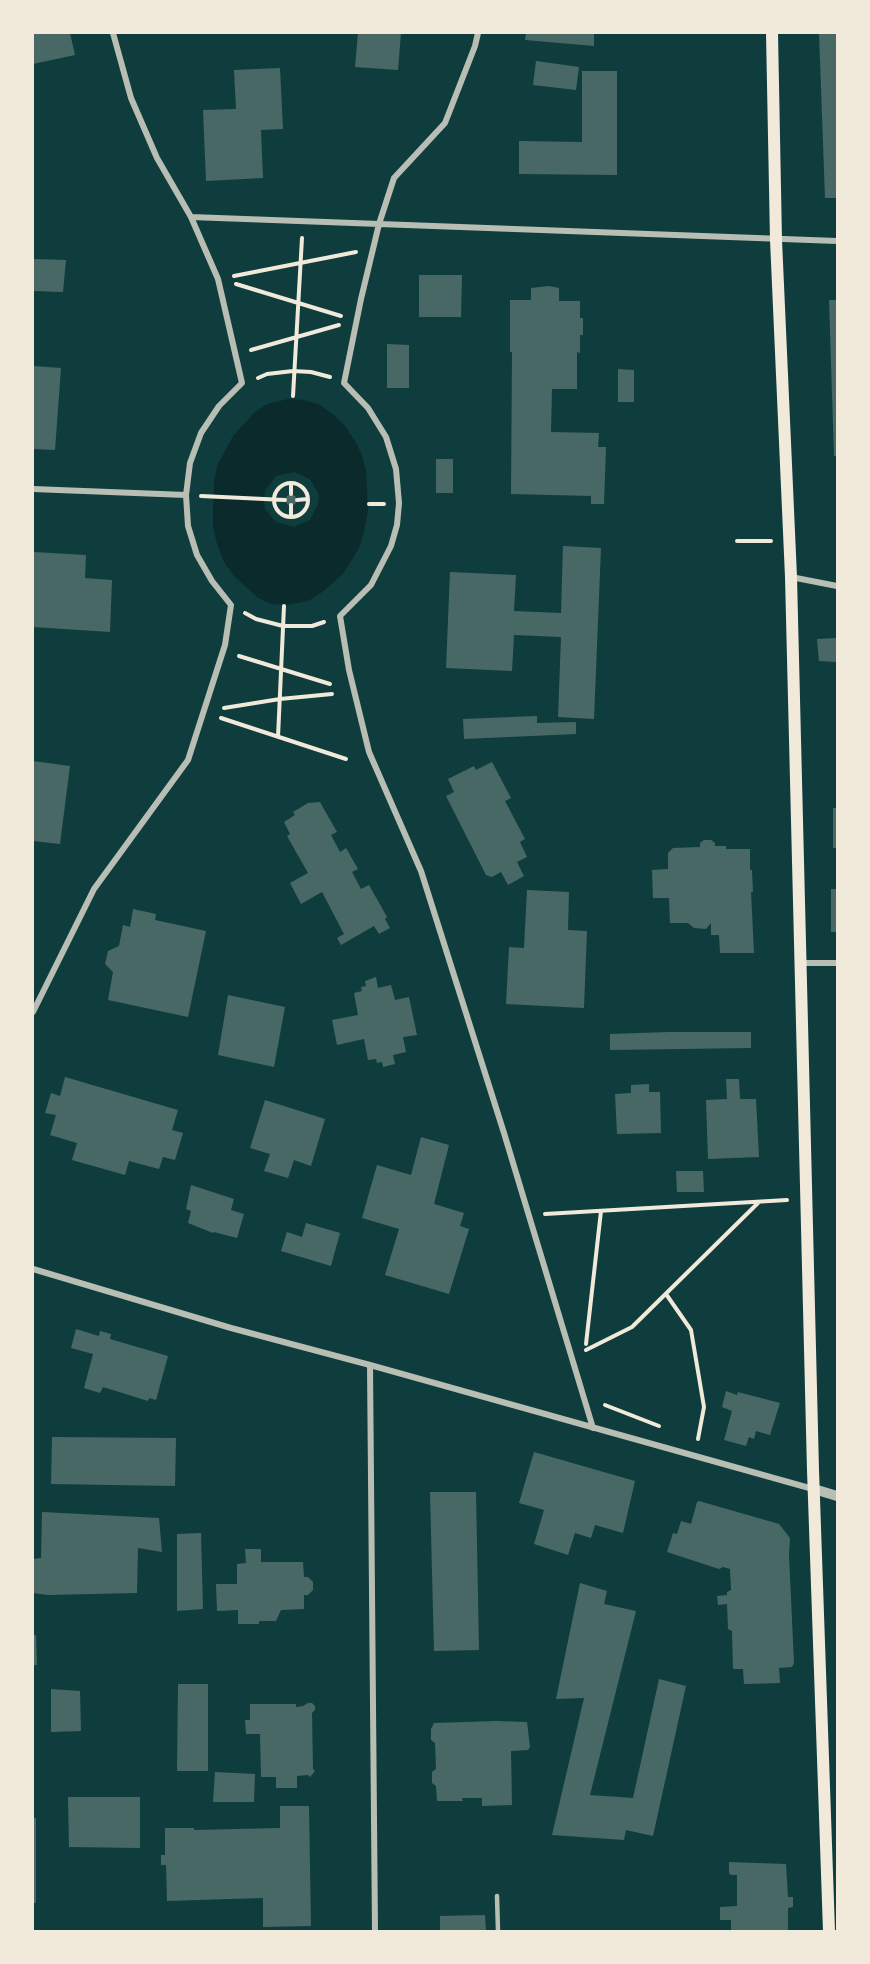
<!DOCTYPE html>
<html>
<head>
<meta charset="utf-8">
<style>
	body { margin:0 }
	#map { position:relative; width:870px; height:1964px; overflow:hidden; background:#0f3d3e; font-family:"IBM Plex Sans",sans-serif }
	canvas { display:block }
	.frame { position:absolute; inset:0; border:34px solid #f1e9da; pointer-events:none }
</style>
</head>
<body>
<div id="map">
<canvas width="870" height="1964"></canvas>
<div class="frame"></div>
</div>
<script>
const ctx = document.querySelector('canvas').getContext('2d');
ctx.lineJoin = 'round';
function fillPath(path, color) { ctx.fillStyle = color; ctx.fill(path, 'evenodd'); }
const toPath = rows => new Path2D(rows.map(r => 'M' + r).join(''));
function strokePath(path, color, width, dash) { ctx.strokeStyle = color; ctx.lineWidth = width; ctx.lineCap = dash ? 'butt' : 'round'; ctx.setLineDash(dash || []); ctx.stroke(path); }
const water = toPath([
	[288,399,304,400,318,404,333,414,345,426,355,441,362,455,366,471,368,510,364,533,359,548,343,574,321,593,308,601,286,605,272,604,258,598,234,576,224,562,217,544,213,527,213,509,214,480,218,464,233,436,254,413,267,404],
	[294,472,310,479,319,495,318,504,310,520,294,527,276,522,265,509,264,500,265,491,276,476]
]);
const building = toPath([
	[33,33,70,33,75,55,33,64],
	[358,33,401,33,398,70,355,67],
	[526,33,594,33,594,46,525,40],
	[819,33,837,33,837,198,825,198],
	[536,61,579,67,576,90,533,85],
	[280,68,283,129,261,130,263,178,206,181,203,110,236,109,234,70],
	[582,71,617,71,617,175,519,174,519,141,582,142],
	[33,259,66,260,63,292,33,291],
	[419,275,462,275,461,317,419,317],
	[549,286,559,288,559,301,580,301,580,318,583,318,583,335,580,335,580,353,577,352,577,389,552,389,551,432,599,433,598,447,606,447,604,504,591,504,591,496,511,494,512,352,510,352,510,300,531,300,531,288],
	[829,300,837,300,837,456,834,456],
	[387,344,409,345,409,388,387,388],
	[33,366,61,368,55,450,33,449],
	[618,369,634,370,634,402,618,402],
	[436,459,453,459,453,493,436,493],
	'285.5 500a5.5 5.5 0 1 1 11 0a5.5 5.5 0 1 1-11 0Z',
	[563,546,601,548,594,719,558,717,561,637,514,635,512,671,446,668,450,572,516,575,514,611,561,613],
	[33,552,86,555,85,578,112,580,110,632,33,627],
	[837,638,837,662,819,661,817,639],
	[537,716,537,723,576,722,576,734,464,739,463,719],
	[33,761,70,766,60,844,33,841],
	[492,762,511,798,505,801,525,839,520,842,527,857,517,862,524,876,508,885,501,872,492,877,486,875,446,796,454,792,448,779,474,766,476,770],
	[320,802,337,832,331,835,340,852,346,848,358,869,352,872,361,889,369,885,387,917,385,919,390,928,379,934,374,926,341,945,337,938,344,934,322,892,301,904,290,883,308,873,287,836,290,834,284,822,295,815,293,812,308,803],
	[833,808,837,808,837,848,833,848],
	[704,840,711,840,715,843,715,846,726,846,726,849,750,849,750,870,752,870,753,892,751,892,754,953,720,953,719,935,711,935,711,923,706,929,694,928,688,923,670,923,669,898,653,898,652,870,668,869,668,853,673,848,700,847,700,843],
	[831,889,837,889,837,932,831,932],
	[527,890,569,892,568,930,587,931,584,1008,506,1004,509,947,524,948],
	[133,909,156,914,155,920,206,931,188,1017,108,1000,113,972,105,964,108,951,119,946,123,925,130,927],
	[376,977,378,988,391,985,395,1000,409,997,417,1035,403,1037,406,1052,393,1055,395,1064,383,1067,382,1062,377,1063,376,1059,368,1060,364,1039,337,1045,332,1020,358,1015,354,993,362,991,361,987,366,986,365,981],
	[228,995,285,1007,274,1067,218,1055],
	[670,1032,751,1032,751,1048,610,1050,610,1034],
	[65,1077,178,1110,172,1130,183,1133,175,1160,163,1157,159,1169,129,1161,125,1175,72,1160,77,1143,50,1135,56,1115,45,1113,51,1093,60,1096],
	[726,1079,739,1079,740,1099,756,1099,759,1157,708,1159,706,1100,727,1099],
	[649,1084,649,1092,660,1092,661,1133,617,1134,615,1094,631,1093,631,1085],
	[265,1100,325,1119,311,1166,294,1160,288,1178,264,1171,270,1154,250,1148],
	[421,1137,449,1145,434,1204,464,1213,460,1226,469,1229,449,1294,385,1275,399,1229,362,1218,377,1165,411,1175],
	[676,1171,703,1171,704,1192,677,1192],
	[191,1185,234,1199,231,1210,244,1214,237,1238,214,1232,213,1233,188,1223,191,1211,186,1209],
	[306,1223,340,1233,331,1266,281,1251,287,1232,302,1237],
	[76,1329,99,1336,100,1331,111,1334,110,1339,168,1356,156,1400,149,1398,148,1401,103,1387,100,1393,84,1388,93,1354,71,1348],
	[726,1391,737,1395,738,1392,780,1403,770,1435,756,1431,754,1439,749,1437,746,1446,724,1440,732,1411,722,1407],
	[52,1437,176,1438,175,1486,51,1484],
	[534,1452,635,1481,623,1533,595,1525,591,1538,575,1533,568,1555,534,1544,544,1510,519,1503],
	[430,1492,476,1492,479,1650,434,1651],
	[699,1501,779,1524,790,1538,789,1555,794,1663,792,1667,779,1668,780,1683,744,1684,743,1669,733,1669,732,1631,728,1629,727,1604,718,1605,717,1596,727,1595,727,1592,731,1590,730,1569,723,1567,719,1569,667,1552,673,1533,677,1534,681,1521,691,1524,697,1502],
	[42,1512,159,1518,162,1552,138,1548,137,1593,48,1595,33,1593,33,1559,41,1558],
	[201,1533,203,1609,177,1611,177,1534],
	[245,1549,261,1549,261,1562,303,1562,304,1577,308,1577,313,1582,313,1590,308,1595,304,1595,304,1609,281,1610,276,1621,259,1621,259,1624,238,1624,238,1610,217,1611,216,1584,237,1584,237,1564,246,1563],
	[580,1583,607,1591,604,1604,636,1611,590,1795,633,1798,659,1679,686,1686,653,1836,626,1830,624,1840,552,1835,584,1698,556,1699],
	[33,1635,36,1635,37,1665,33,1665],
	[178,1684,208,1684,208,1771,177,1771],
	[51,1689,80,1691,81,1731,51,1732],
	[308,1703,312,1703,315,1706,315,1710,312,1713,313,1769,315,1771,310,1777,308,1775,297,1776,297,1788,276,1788,276,1777,261,1777,260,1734,246,1734,245,1720,250,1720,250,1704,296,1704,296,1707,303,1706],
	[496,1721,527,1722,530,1747,528,1750,511,1751,512,1805,482,1806,482,1798,462,1798,463,1801,437,1801,436,1786,432,1783,432,1772,436,1769,435,1743,431,1740,431,1729,434,1723],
	[215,1772,255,1774,254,1802,213,1802],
	[68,1797,140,1797,140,1848,69,1847],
	[280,1806,309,1806,311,1926,263,1927,263,1898,167,1901,166,1865,161,1865,161,1855,165,1855,165,1828,194,1828,194,1830,280,1828],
	[33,1818,36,1818,36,1903,33,1903],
	[729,1862,786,1864,788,1897,793,1897,793,1907,788,1908,788,1931,731,1931,731,1920,720,1920,720,1907,737,1906,737,1875,731,1875,729,1873],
	[485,1915,486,1931,440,1931,440,1916]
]);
const path = toPath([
	[234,276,356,252],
	[236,284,341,316],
	[251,350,339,325],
	[258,378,267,374,293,371,311,372,330,377],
	[293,396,302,238],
	[291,483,291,494],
	'274 500a17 17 0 1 1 34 0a17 17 0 1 1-34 0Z',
	[201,496,285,500],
	[297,500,307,499],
	[369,504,384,504],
	[291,505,291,516],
	[737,541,771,541],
	[245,613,256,619,283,626,312,626,324,622],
	[239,656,330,684],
	[224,708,280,699,332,694],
	[221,718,346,759],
	[278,737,284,606],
	[545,1214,787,1200],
	[666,1294,691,1330,704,1407,698,1439],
	[586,1344,601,1211],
	[586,1350,632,1327,759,1202],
	[605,1405,659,1426]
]);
const service = toPath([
	[497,1896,498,1931]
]);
const minor = toPath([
	[478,33,475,46,445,123,394,178,379,224,361,299,344,383,368,408,386,437,396,469,399,503,397,525,391,546,371,585,340,616,349,670,369,752,421,871,504,1133,593,1428],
	[191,217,837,241],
	[33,489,186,495],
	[791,577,837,586],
	[801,963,837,963],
	[33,1012,94,889,188,760,225,645,231,605,212,581,197,555,188,526,186,495,190,463,201,433,219,406,242,383,218,279,191,217,157,158,131,98,113,33],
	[33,1269,231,1328,370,1365,813,1489],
	[370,1365,375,1931]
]);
const tertiary = toPath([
	[814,1489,837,1496]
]);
const secondary = toPath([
	[772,33,776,240,791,577,813,1470,829,1931]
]);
fillPath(water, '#0a2a2b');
fillPath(building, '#486865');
strokePath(path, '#f1e9da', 4);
strokePath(service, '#b8beb3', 4.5);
strokePath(minor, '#b8beb3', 6);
strokePath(tertiary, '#b8beb3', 10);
strokePath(secondary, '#f1e9da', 12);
</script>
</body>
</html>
